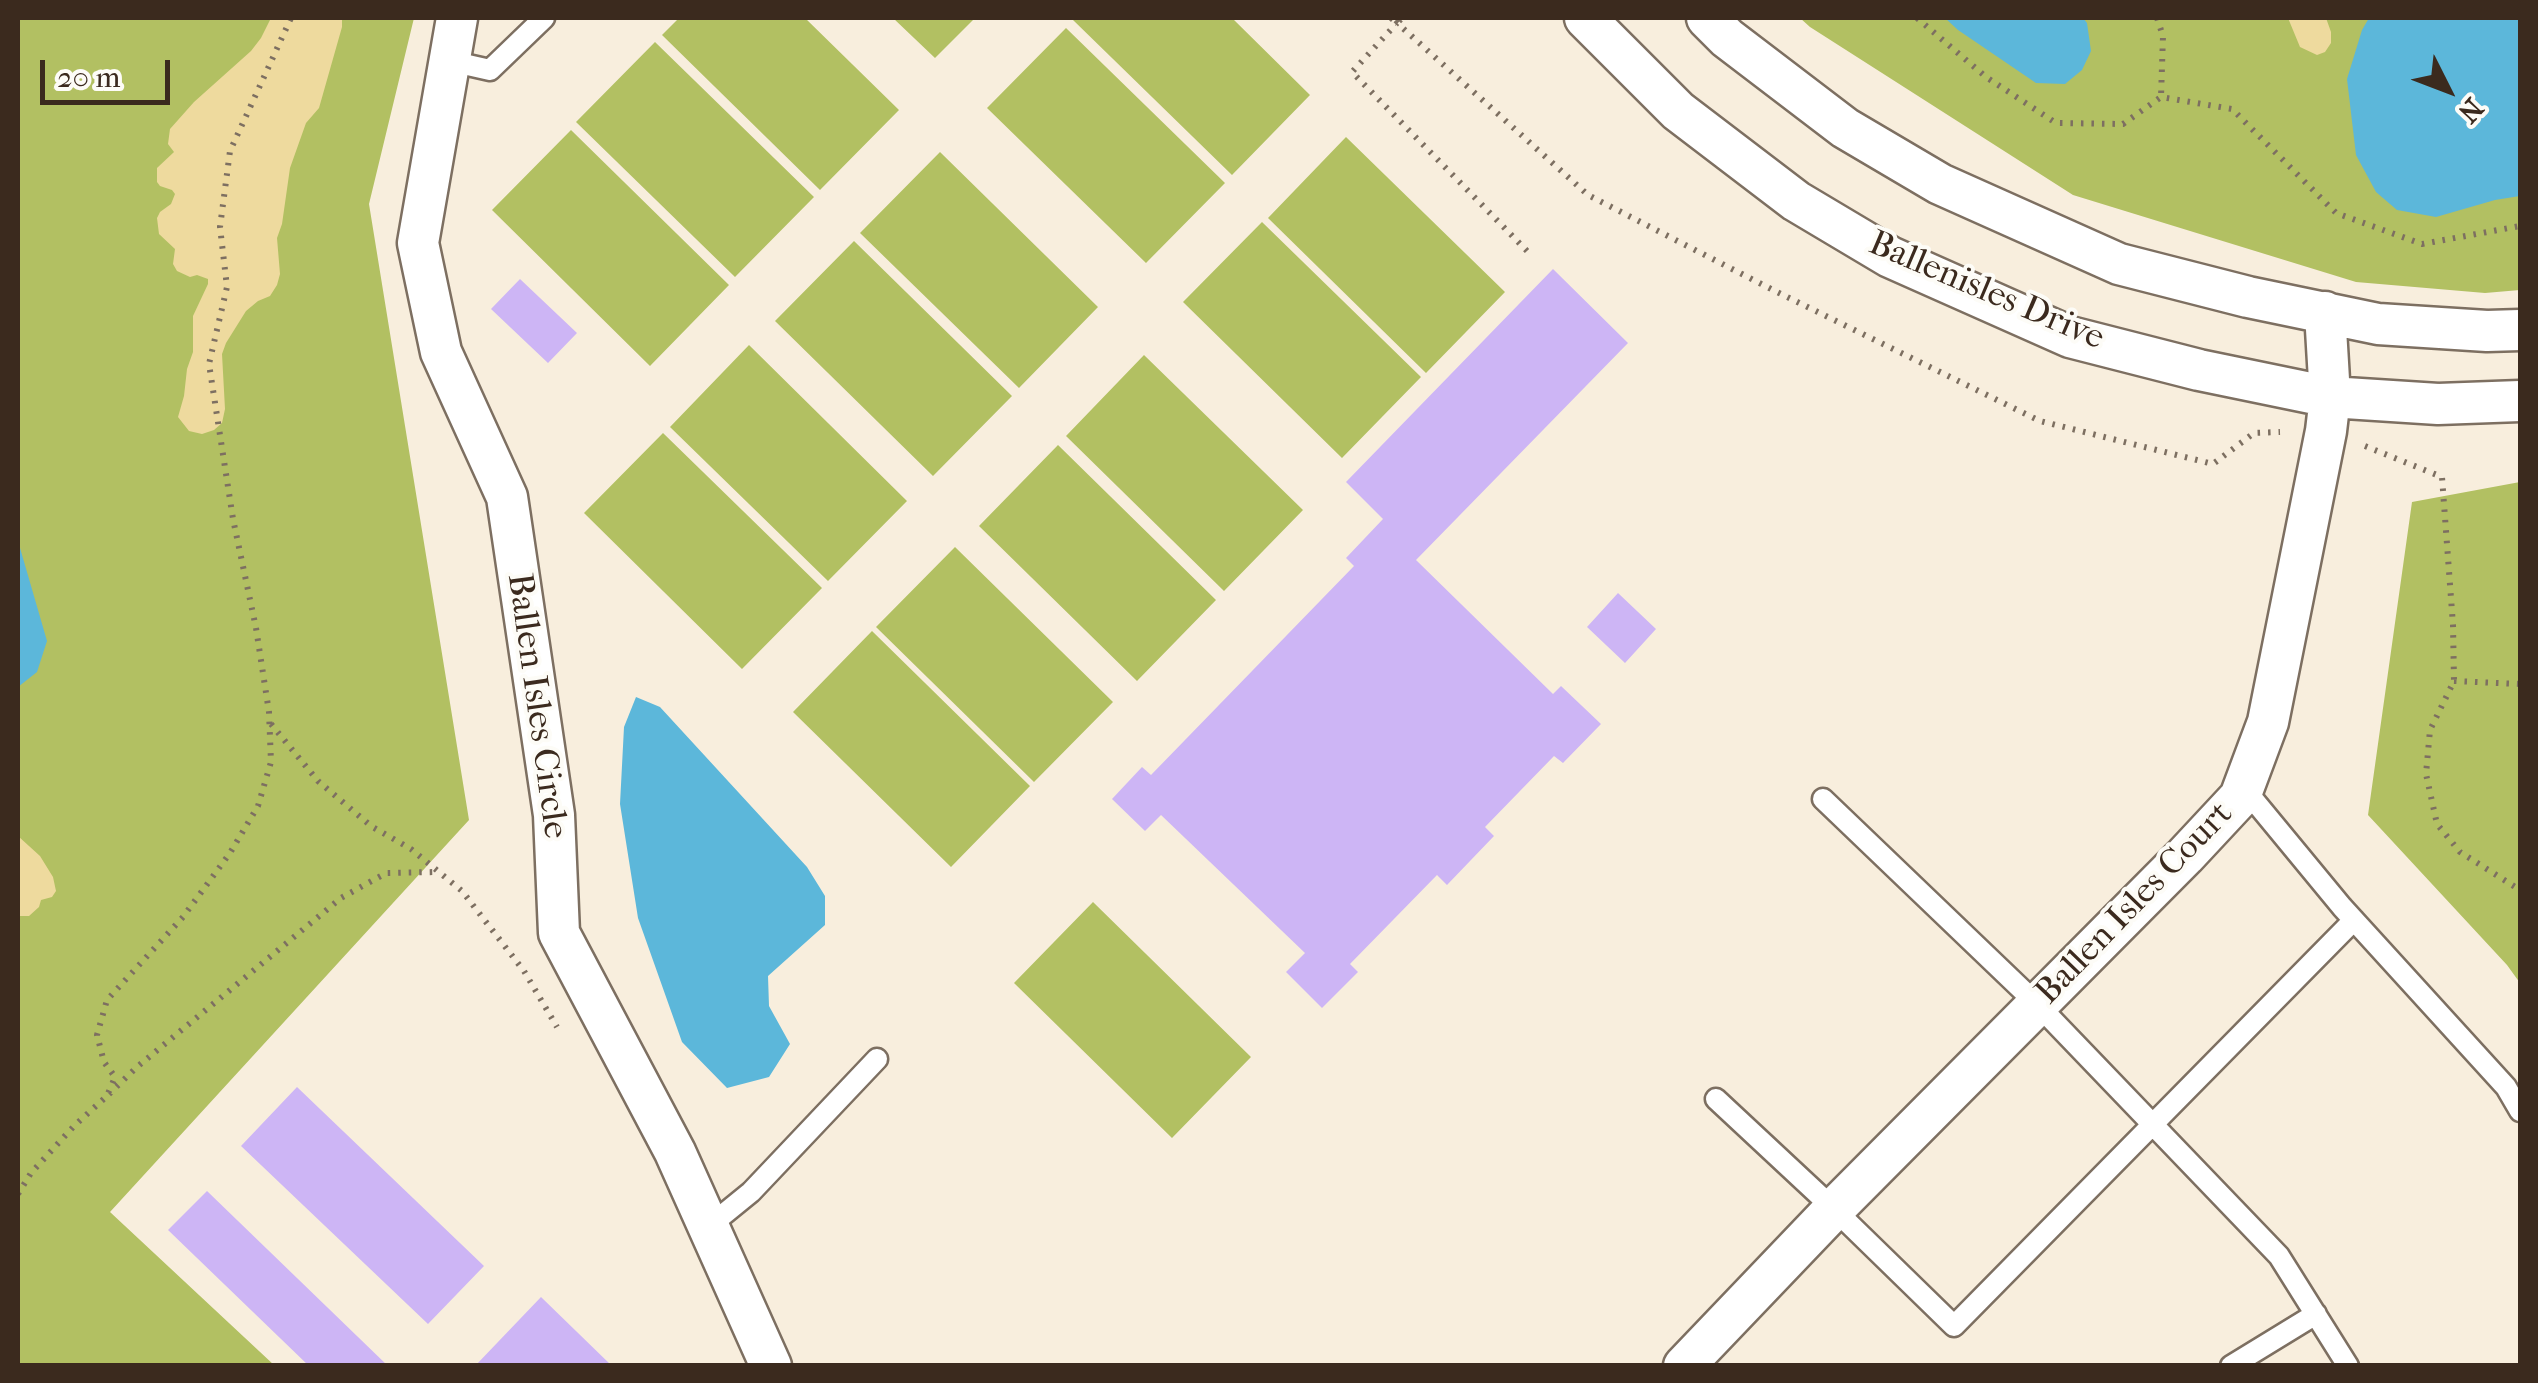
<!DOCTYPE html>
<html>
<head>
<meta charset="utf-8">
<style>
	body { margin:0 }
	#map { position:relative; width:2538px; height:1383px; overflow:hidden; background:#f8eedd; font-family:"IM FELL French Canon",serif }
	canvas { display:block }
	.frame { position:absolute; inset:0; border:20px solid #3b2a1e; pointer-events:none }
	.north { position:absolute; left:2398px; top:40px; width:100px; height:100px; -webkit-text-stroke:8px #fdfcf7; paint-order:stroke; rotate:132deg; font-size:28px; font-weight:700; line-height:40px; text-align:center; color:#3b2a1e }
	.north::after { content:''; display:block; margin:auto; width:35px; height:45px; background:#3b2a1e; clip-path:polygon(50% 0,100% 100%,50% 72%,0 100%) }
	.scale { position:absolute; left:40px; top:60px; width:130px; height:45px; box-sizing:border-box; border:5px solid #3b2a1e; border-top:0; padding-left:12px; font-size:30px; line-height:35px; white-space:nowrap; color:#3b2a1e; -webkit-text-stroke:8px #fdfcf7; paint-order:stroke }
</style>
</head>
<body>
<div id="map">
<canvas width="2538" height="1383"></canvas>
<div class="frame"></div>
<div class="north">N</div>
<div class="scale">20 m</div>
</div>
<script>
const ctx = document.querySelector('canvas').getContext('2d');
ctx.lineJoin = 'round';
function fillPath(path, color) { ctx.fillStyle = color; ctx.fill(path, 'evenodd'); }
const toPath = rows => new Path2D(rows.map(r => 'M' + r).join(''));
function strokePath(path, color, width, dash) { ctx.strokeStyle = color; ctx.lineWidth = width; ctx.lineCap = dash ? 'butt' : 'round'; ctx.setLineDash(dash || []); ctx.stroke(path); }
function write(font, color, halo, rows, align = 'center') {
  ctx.font = font + ' "IM FELL French Canon",serif'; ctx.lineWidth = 8; ctx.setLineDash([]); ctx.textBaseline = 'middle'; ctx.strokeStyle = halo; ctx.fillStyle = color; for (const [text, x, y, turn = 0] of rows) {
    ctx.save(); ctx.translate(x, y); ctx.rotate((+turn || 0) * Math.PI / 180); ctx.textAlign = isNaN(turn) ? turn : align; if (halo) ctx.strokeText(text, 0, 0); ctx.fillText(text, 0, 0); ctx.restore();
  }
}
const green = toPath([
	[18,18,414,18,369,204,469,820,110,1212,274,1365,18,1365],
	[679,18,805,18,899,110,820,190,662,35],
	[893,18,975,18,935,58],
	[1076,18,1232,18,1310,95,1232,175,1073,20],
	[1800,18,2520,18,2520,290,2485,293,2356,282,2073,195,1810,27],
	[1066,28,1225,183,1146,263,987,108],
	[655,42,814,197,735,277,576,122],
	[571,130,729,285,650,366,492,210],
	[1346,137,1505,292,1426,373,1268,218],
	[940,152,1098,307,1019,388,860,233],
	[1262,222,1421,377,1342,458,1183,302],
	[854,241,1012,396,933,476,775,321],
	[749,345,907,501,828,581,670,427],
	[1144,355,1303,510,1224,591,1066,436],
	[663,433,822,588,742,669,584,513],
	[1058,445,1216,600,1137,681,979,526],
	[2520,482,2520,983,2507,965,2368,815,2412,502],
	[955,547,1113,702,1034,782,876,627],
	[872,631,1030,786,951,867,793,712],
	[1093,902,1251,1057,1172,1138,1014,983]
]);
const sand = toPath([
	[271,18,342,18,342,27,319,108,306,123,290,168,282,224,277,238,280,274,277,285,270,296,258,301,246,311,226,343,222,354,225,409,222,423,214,430,202,434,189,431,178,417,184,396,187,369,193,352,193,316,208,284,208,279,197,275,190,277,177,271,173,264,175,249,159,234,157,218,160,212,171,204,175,194,172,190,160,186,157,182,157,168,174,152,168,144,170,129,194,102,251,51,261,38],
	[2288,18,2326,18,2331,32,2331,43,2325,52,2317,55,2300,47],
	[18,836,40,856,53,877,56,891,52,897,41,900,39,907,29,916,18,916]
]);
const water = toPath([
	[1945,18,2083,18,2087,23,2091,51,2082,70,2065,84,2036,83,1958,30],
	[2369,18,2520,18,2520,196,2495,200,2436,217,2397,210,2376,192,2356,155,2347,79,2362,30],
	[18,541,47,641,37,672,18,687],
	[636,697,660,707,807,867,825,896,825,925,768,976,769,1006,790,1044,769,1077,727,1088,682,1042,638,918,620,804,624,727]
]);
const building = toPath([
	[1553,269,1628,343,1416,560,1553,694,1561,686,1601,724,1563,763,1554,756,1485,827,1494,836,1447,885,1437,875,1350,964,1358,972,1322,1008,1286,972,1305,953,1161,815,1145,831,1112,799,1142,767,1151,775,1354,566,1346,558,1383,519,1346,482],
	[520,279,577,333,548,363,491,309],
	[1618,593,1656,629,1625,663,1587,627],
	[297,1087,484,1266,428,1324,241,1146],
	[207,1191,388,1366,309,1366,168,1230],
	[541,1297,612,1366,475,1366]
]);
const path = toPath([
	[1391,18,1397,23,1402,18],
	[1917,18,1986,77,2056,123,2123,124,2161,97,2232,109,2336,213,2422,244,2520,226],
	[2157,18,2163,36,2161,97],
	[1527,251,1352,72,1397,23,1588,195,1773,290,2040,421,2213,464,2254,433,2280,432],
	[2365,446,2442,477,2453,625,2454,681,2430,730,2426,774,2437,824,2460,852,2520,890],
	[2454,681,2520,684],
	[271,724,318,781,371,826,411,849,462,891,524,971,557,1027],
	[109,1094,137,1067,341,898,386,873,438,872],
	[18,1194,31,1173,74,1126,107,1096,115,1077,104,1062,97,1035,107,1000,183,917,230,853,258,806,271,762,269,712,256,628,233,519,209,364,227,287,220,227,230,151,291,18]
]);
const service = toPath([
	[450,61,490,70,544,18],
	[2243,787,2342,907,2506,1087,2520,1111],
	[1823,799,2038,1005,2279,1256,2348,1366],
	[1716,1099,1834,1209,1954,1326,2354,920],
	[708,1227,751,1192,877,1059],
	[2231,1366,2316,1314]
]);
const minor = toPath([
	[457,18,418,243,441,352,507,497,554,815,559,933,675,1152,771,1366],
	[1585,18,1678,111,1796,201,1890,257,2070,337,2199,370,2330,397,2438,404,2520,401],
	[1707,18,1727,38,1845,128,1940,184,2119,264,2248,297,2378,324,2487,331,2520,330],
	[1684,1366,1834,1209,2185,856,2240,797,2268,722,2326,431,2330,397,2325,312]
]);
const streetNames = [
	["Ballenisles Drive",1986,292,23],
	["Ballen Isles Circle",536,706,82],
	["Ballen Isles Court",2135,904,-46]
];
fillPath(green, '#b2c062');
fillPath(sand, '#eeda9e');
fillPath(water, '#5cb7da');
fillPath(building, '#cdb5f5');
strokePath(service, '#7d6f61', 25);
strokePath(minor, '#7d6f61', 45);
strokePath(path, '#7d6f61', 6, [2.5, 8]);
strokePath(service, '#fff', 20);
strokePath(minor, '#fff', 40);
write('35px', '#3b2a1e', '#fdfcf7', streetNames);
</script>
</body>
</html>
